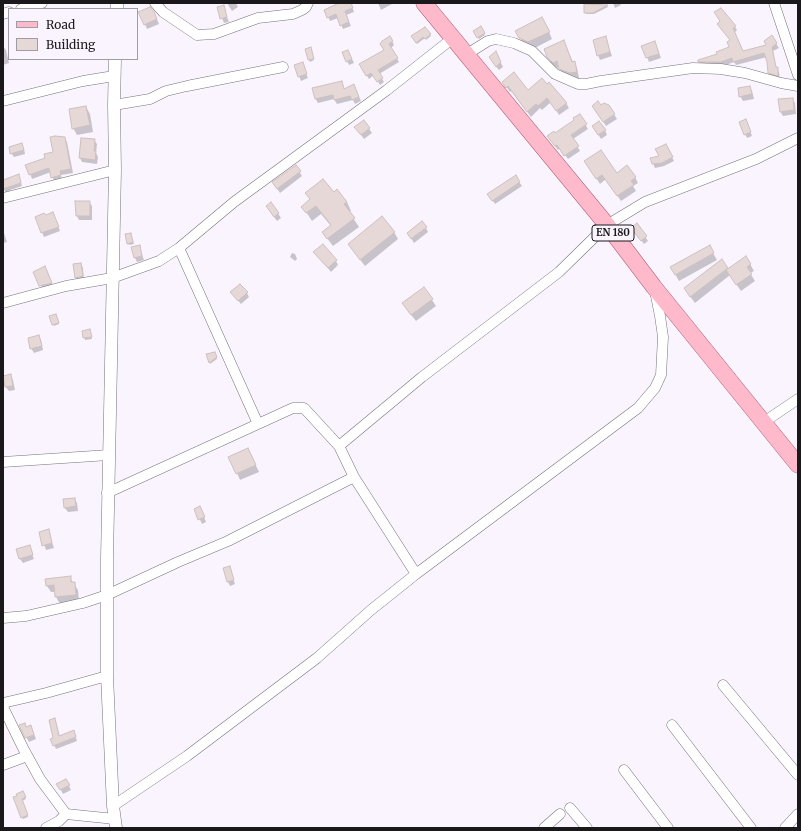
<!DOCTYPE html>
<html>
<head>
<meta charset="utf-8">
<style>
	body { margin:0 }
	#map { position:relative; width:801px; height:831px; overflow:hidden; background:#faf4fe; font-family:Merriweather,serif }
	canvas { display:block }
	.frame { position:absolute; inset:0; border:4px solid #1a181b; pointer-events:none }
	.legend { position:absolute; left:8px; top:8px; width:130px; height:52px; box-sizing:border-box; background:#faf4fe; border:1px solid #a09ca3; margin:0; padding:5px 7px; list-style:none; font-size:12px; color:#1a181b }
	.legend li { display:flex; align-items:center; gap:8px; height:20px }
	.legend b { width:20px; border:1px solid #a09ca3 }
</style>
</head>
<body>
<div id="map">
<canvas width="801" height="831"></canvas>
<div class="frame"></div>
<ul class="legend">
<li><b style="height:5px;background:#febacb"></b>Road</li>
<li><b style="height:11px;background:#e5d8d7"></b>Building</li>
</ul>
</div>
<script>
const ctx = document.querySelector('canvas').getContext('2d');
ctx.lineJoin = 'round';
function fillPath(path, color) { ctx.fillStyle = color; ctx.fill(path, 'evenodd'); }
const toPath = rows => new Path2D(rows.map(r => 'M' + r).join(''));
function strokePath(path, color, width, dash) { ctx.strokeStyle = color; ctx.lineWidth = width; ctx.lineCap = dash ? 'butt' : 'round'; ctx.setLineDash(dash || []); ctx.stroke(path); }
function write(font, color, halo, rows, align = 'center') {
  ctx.font = font + ' Merriweather,serif'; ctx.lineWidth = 3.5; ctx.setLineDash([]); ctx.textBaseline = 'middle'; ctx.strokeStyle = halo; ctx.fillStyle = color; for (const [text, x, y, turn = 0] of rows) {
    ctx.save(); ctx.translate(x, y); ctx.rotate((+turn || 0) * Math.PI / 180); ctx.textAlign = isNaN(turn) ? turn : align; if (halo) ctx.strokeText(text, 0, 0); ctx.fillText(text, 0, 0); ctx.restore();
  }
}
const shadow = toPath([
	[227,3,236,3,238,7,232,11],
	[341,3,351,3,354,12,346,15,351,26,343,29,338,18,330,21,325,10],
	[378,3,392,3,392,4,381,10],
	[613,3,620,3,621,5,615,8],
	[585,5,607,6,608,7,594,14,586,14],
	[223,7,229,22,224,23,218,8],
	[140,12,156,17,159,24,147,29],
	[546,25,552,39,533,49,524,45,520,38],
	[480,27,485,35,479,39,474,32],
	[735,27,737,30,734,33,743,52,767,45,772,37,779,48,773,51,776,68,779,72,780,79,771,76,769,72,767,57,736,65,734,62,723,66,701,65,699,61,718,55,731,48,731,41,721,28],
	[430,34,431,36,426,40,425,38,417,44,413,38],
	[390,37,394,45,391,48,399,62,379,74,384,82,380,85,374,75,369,79,360,64,386,50],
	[605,37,612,56,600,60,598,55],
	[564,42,573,62,574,62,577,68,579,78,574,79,563,74,559,67,557,68,551,63,548,56],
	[3,46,6,50,9,63,3,65],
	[643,47,657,47,661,58,649,62],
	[312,50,314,60,310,62,309,60],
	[350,55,354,63,349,65,347,61],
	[498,57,503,67,499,70,492,62],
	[302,63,308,78,301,81,299,76],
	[341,82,344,90,356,90,361,101,355,104,353,100,337,104,334,99,318,103,315,98],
	[503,82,566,103,569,108,559,115,551,102,542,110,540,108,531,117,511,91,510,92],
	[750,87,752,91,754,99,743,101,740,96],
	[792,99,795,103,796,114,783,116,780,111],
	[608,105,617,119,606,126,595,110,600,107],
	[86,107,90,114,93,132,77,135,73,128],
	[580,115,588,129,573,139,580,151,568,159,560,148,558,150,551,141,555,134,576,120],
	[364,121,372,133,364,139,358,131],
	[748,125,752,136,747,138,745,134],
	[593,126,605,130,607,135,601,139],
	[64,138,67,142,73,173,61,175,62,179,54,181,51,172,32,179,27,165,46,159,54,153],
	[81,139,94,140,97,144,96,153,98,157,97,164,82,162,80,158],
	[666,145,674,161,664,166,655,168,651,159,660,156],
	[24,149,25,154,14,157,11,153],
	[296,166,302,176,280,193,273,183],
	[589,167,617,175,635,177,638,183,633,186,636,191,621,201,606,179,600,184],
	[19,176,22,186,10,190,10,191,6,193,3,188,3,181],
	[519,182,522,186,495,204,491,198],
	[337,191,347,202,351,211,349,212,359,227,333,246,323,233,331,226,321,214,312,221,303,207,311,200,307,193,334,193],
	[89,202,92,206,92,220,79,220,77,216],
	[271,203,281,218,277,221,269,210],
	[53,214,60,231,44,237,36,218,45,217],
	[637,225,648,241,644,244,635,232],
	[426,228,428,232,414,243,411,238],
	[3,230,7,242,3,243],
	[394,232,398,239,365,266,349,245],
	[131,234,134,244,129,245,128,243],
	[139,246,144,260,137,262,135,258],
	[709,246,717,260,679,281,671,267],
	[315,252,336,261,338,265,331,272],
	[292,253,295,254,297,259,295,261,290,257],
	[722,261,728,270,750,264,754,271,750,273,755,281,741,291,730,275,695,303,689,295],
	[81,264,83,268,84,281,78,282,76,278],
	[34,272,47,272,54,287,43,290],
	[424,288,436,306,416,321,407,310],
	[231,292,247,293,249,297,241,304],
	[56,315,59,324,54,326,53,324],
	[90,330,92,339,85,340,83,331],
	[39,336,41,340,43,350,34,353,31,348],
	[215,354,217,359,210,364,210,362],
	[11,376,13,380,15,390,9,391,6,387,4,377],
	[248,449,259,472,240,480,237,473],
	[74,499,77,503,78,511,68,512,65,508],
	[195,509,202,512,206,522,202,524],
	[48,530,54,548,46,550,40,532],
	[29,546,34,559,23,563,20,559],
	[229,567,235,584,230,586,228,582],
	[70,578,78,590,79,602,60,604,56,597,56,592,51,592,47,586],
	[55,719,60,737,75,735,77,741,56,749,54,745],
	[25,725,27,728,33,731,36,739,29,742,26,737],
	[66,780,71,790,63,794,58,784],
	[24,794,26,799,22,801,28,817,23,819,14,798]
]);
const building = toPath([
	[339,3,351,3,353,8,345,11,349,22,340,26,336,14,327,18,324,10,339,3],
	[584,4,608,5,593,13,584,13,584,4],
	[224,5,227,17,220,19,217,7,224,5],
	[150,7,154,12,157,19,144,25,138,12,150,7],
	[721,8,736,26,733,28,743,51,766,45,764,41,772,35,777,43,772,47,776,67,778,67,778,76,768,73,767,62,764,53,733,62,732,58,721,62,698,62,698,60,717,54,716,52,729,47,727,42,730,40,717,24,720,21,714,12,721,8],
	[542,17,550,32,528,42,519,38,515,31,542,17],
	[481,26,485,33,477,38,473,31,481,26],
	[425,27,431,34,425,39,423,37,416,43,411,36,425,27],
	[390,36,393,41,389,44,398,58,378,70,383,78,377,82,371,73,366,76,359,64,384,50,380,44,382,41,390,36],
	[606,36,610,52,597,56,593,40,606,36],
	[564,40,572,62,575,61,577,72,570,73,559,69,557,61,553,63,547,57,544,49,564,40],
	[655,41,659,54,646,58,641,46,655,41],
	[311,47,314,59,308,60,305,49,311,47],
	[348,50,352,59,346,62,342,52,348,50],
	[496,51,501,62,496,67,489,57,496,51],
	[303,62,307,74,298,77,294,65,303,62],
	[514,72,528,90,542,78,547,84,549,82,567,103,556,111,547,98,538,106,536,104,527,112,508,86,506,88,502,82,514,72],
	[342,81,344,89,354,84,359,97,352,100,350,96,334,100,333,95,315,99,312,88,342,81],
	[750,86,752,94,739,97,738,88,750,86],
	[793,98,794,110,780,112,778,99,793,98],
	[598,101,601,105,604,103,609,105,615,114,603,122,592,106,598,101],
	[86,106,90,125,72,129,69,109,86,106],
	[580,114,587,124,571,135,579,146,564,156,557,145,555,146,547,136,554,131,555,133,574,120,573,118,580,114],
	[746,119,751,132,744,135,739,122,746,119],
	[364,120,370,128,361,135,354,127,364,120],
	[599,121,606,130,598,135,592,126,599,121],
	[55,136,65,137,71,169,60,171,61,175,51,178,49,168,29,175,25,165,45,158,44,154,53,152,50,137,55,136],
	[81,138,95,139,94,151,96,151,95,160,79,158,81,138],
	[22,143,24,150,10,154,9,147,22,143],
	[666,144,673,157,662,163,652,164,650,158,659,156,655,149,666,144],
	[601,150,617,173,627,165,636,177,631,181,634,185,617,196,602,175,596,179,584,161,601,150],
	[296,165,301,171,277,189,272,182,296,165],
	[19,174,21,183,3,189,3,180,19,174],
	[516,175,520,182,492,201,487,194,516,175],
	[323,179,334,192,337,189,347,202,344,204,355,218,327,239,322,232,331,225,316,206,306,213,301,207,310,199,305,193,323,179],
	[75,201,90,201,90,216,76,216,75,201],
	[271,202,279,213,274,217,266,206,271,202],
	[53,212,59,227,41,233,35,217,44,213,46,215,53,212],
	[382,216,395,232,360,260,348,244,382,216],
	[422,221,427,227,411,239,407,233,422,221],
	[637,223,647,236,641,241,631,228,637,223],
	[131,233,133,242,127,244,125,234,131,233],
	[323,244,337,260,328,268,313,252,323,244],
	[140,245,142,256,134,258,131,247,140,245],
	[710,245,714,253,675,275,670,267,710,245],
	[746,256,751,264,747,267,752,274,736,285,726,270,746,256],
	[722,259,728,268,690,297,684,288,722,259],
	[81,263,83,276,75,278,73,264,81,263],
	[45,266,52,283,39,286,33,272,45,266],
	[240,284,248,292,238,301,230,292,240,284],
	[424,287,433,299,411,315,402,303,424,287],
	[56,314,59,323,52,325,49,316,56,314],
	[90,329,92,337,83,338,82,331,90,329],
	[39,335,42,346,30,349,28,338,39,335],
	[215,352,217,357,209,363,206,354,215,352],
	[11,374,13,386,5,387,3,376,11,374],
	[248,448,256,465,236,474,228,457,248,448],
	[75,498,76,506,64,508,63,499,75,498],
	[200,506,205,517,198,520,194,509,200,506],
	[49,529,52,543,42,546,39,532,49,529],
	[30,545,33,555,19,559,16,549,30,545],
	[230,566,234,580,227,582,223,568,230,566],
	[71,576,71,582,75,582,76,595,55,597,54,585,46,586,45,579,71,576],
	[55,718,59,736,74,730,76,737,53,746,50,739,53,738,49,720,55,718],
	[25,723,26,727,31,725,34,735,25,738,19,725,25,723],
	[66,779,70,785,60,790,56,784,66,779],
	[23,791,26,797,22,799,28,815,21,818,13,797,17,796,16,794,23,791]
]);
const minor = toPath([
	[155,3,163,12,197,35,214,34,258,18,293,14,302,10,306,7,308,3],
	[774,3,798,75],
	[21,9,42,3],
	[3,14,9,12],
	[467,54,488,41,496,39,514,43,532,51,555,74,578,84,586,84,601,81,693,68,721,69,745,73,781,83,798,86],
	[3,101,83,81,114,76],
	[114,105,150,99,166,91,187,86,283,67],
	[3,198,115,170],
	[179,248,258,424],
	[3,303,66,286,112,278,159,261,179,248,234,202,387,90,453,38],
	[764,422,798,399],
	[339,446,422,377,559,272,607,225,645,202,756,159,798,138],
	[3,462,109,455],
	[107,493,293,408,304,408,339,446,354,477,416,574],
	[3,618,26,616,83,603,107,595,178,562,228,541,354,477],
	[723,685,798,775],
	[3,703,46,693,107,676],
	[3,707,23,748,40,779,66,814,115,819],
	[672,725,751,828],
	[3,765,27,756],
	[624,770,668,828],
	[113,806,187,756,317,658,371,610,416,574,638,408,655,388,661,375,663,337,660,316,655,291],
	[570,808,587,828],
	[46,828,59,821,66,814],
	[544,828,560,814],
	[785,828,798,814]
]);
const tertiary = toPath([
	[117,9,117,3],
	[115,59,114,105,115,170,107,558,107,676,113,806,116,828]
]);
const primary = toPath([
	[424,3,607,225,654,287,798,465]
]);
const shields = [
	[613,233,42]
];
const shieldNames = [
	["EN 180",613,233]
];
fillPath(shadow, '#0003');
fillPath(building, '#e5d8d7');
strokePath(building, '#cdc0bf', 1);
strokePath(minor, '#77727a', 11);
strokePath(tertiary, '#77727a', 13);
strokePath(primary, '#ae6377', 17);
strokePath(minor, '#fff', 10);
strokePath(tertiary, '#fff', 12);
strokePath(primary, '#febacb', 16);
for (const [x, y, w] of shields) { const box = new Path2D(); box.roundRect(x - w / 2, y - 8, w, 16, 3); ctx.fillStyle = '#faf4fe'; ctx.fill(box); strokePath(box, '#1a181b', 1); }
write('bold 10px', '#1a181b', null, shieldNames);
</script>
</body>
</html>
